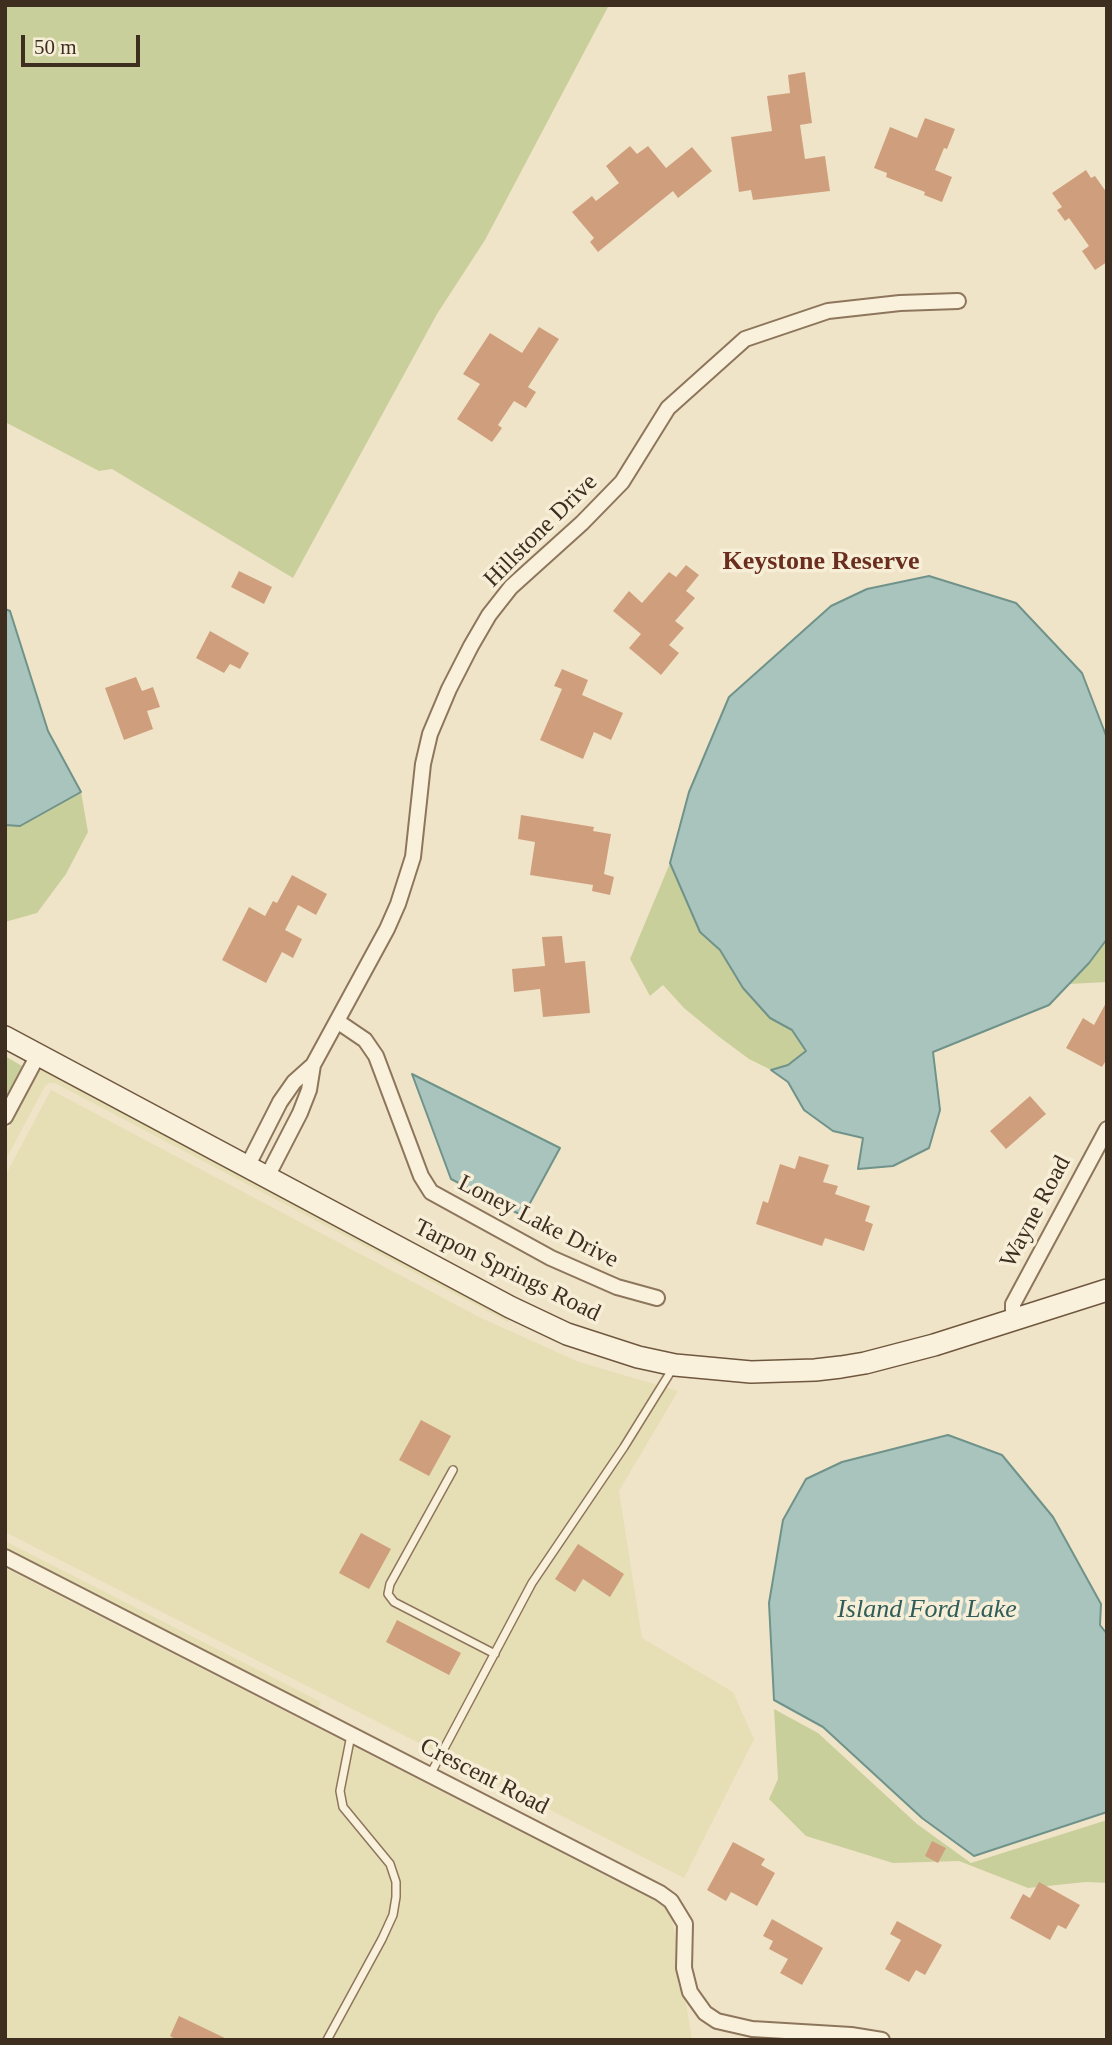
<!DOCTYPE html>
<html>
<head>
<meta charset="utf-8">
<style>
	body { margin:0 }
	#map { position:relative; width:1112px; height:2045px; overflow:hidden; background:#f0e4c8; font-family:Georgia,serif }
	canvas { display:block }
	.frame { position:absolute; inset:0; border:7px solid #3d2e20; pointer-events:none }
	.scale { position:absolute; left:21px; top:35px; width:119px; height:32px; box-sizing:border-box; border:4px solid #3d2e20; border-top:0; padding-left:9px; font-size:21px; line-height:24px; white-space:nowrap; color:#3d2e20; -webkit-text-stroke:5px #f7eed8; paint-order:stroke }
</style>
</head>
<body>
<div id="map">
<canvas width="1112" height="2045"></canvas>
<div class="frame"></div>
<div class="scale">50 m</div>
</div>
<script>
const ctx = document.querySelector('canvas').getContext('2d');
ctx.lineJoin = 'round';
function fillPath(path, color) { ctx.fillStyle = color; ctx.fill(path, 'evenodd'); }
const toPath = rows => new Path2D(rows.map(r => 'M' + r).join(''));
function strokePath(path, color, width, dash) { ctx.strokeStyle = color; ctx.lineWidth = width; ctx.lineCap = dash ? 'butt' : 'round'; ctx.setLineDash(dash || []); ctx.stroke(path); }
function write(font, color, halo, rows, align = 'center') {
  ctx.font = font + ' Georgia,serif'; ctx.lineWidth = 7; ctx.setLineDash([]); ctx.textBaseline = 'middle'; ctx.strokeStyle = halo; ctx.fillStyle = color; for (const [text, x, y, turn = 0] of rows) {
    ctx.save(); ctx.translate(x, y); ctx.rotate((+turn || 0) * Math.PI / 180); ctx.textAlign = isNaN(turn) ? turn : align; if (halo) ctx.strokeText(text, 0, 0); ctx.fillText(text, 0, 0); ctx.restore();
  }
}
const farmland = toPath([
	[41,1067,510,1317,508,1322,55,1083,49,1083,45,1086,5,1161,5,1135],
	[51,1090,481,1318,579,1362,678,1391,619,1491,642,1638,733,1692,754,1739,684,1878,5,1532,5,1176],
	[5,1541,321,1702,318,1708,5,1547],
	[5,1568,655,1901,665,1907,672,1917,677,1949,678,1984,686,2003,692,2039,5,2040]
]);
const green = toPath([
	[5,5,609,5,485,240,437,314,293,578,112,469,99,471,5,422],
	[81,792,88,832,66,874,37,913,5,922,5,825,20,826],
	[670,863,700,932,720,950,743,988,770,1018,792,1030,806,1052,788,1065,771,1070,749,1059,718,1036,684,1008,663,985,650,996,630,959],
	[1107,939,1107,982,1069,984,1089,963],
	[5,1056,22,1066,5,1098],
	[774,1709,818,1733,917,1824,971,1863,1107,1820,1107,1883,1086,1882,1028,1888,959,1861,893,1863,806,1836,769,1799,778,1779]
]);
const water = toPath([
	[929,576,1016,603,1082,673,1107,738,1107,939,1089,963,1049,1005,933,1052,940,1110,929,1148,893,1166,858,1169,863,1138,833,1131,804,1110,788,1082,771,1070,788,1065,806,1051,792,1030,770,1018,743,988,720,950,700,932,670,863,689,792,729,697,831,606,867,589,929,576],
	[5,609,10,611,48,731,81,792,20,826,5,825,5,609],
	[412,1074,560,1148,523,1216,451,1179,412,1074],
	[948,1435,1002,1455,1053,1517,1101,1604,1100,1625,1107,1634,1107,1812,974,1856,922,1818,823,1727,774,1700,769,1603,783,1520,806,1479,842,1462,948,1435]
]);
const building = toPath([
	[805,72,812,123,800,125,805,159,825,156,830,191,753,200,751,190,739,192,731,137,772,131,767,96,790,93,788,75],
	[925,118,955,129,947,149,944,148,935,170,952,177,942,202,924,195,925,192,886,177,887,173,874,168,890,127,917,138],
	[630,146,637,154,648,146,666,168,692,147,712,171,678,198,673,191,598,252,590,242,594,238,572,212,592,196,596,201,619,183,606,166],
	[1086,170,1091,178,1095,176,1107,193,1107,262,1095,270,1082,251,1089,246,1069,218,1065,221,1057,210,1062,207,1052,193],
	[539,327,559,339,528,387,536,392,526,408,514,401,498,425,502,428,492,442,457,419,480,384,463,374,490,333,522,353],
	[686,565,699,575,686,591,695,598,675,621,684,628,669,645,679,653,661,675,629,648,641,634,613,611,629,591,642,603,669,572,676,577],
	[239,571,272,587,264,604,231,587],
	[210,631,249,653,240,669,230,664,224,673,196,658],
	[562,669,588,680,582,695,623,713,611,740,594,732,583,759,540,740,562,689,554,686],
	[136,677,142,691,153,687,160,707,147,711,153,729,124,740,105,688],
	[521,815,594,827,593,831,611,834,604,874,614,877,610,895,592,891,593,885,530,875,535,842,518,839],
	[292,875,327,894,316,915,298,905,285,930,302,939,293,958,282,952,266,983,222,960,249,907,265,916,273,901,277,903],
	[562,936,565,963,585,961,590,1013,543,1017,540,989,514,992,512,969,545,966,542,937],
	[1107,1001,1107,1059,1102,1067,1066,1048,1083,1018,1094,1025],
	[1030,1096,1046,1114,1006,1149,990,1131],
	[799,1156,829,1165,823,1182,838,1186,835,1194,870,1206,865,1221,873,1224,864,1251,825,1238,822,1246,756,1224,763,1201,768,1203,780,1164,795,1169],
	[421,1420,451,1436,429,1476,399,1460],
	[361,1533,391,1549,369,1589,339,1573],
	[578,1544,624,1574,610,1597,583,1579,575,1592,555,1579],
	[397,1620,461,1653,449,1675,386,1642],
	[932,1841,946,1848,938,1863,925,1856],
	[733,1842,765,1859,761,1865,775,1873,757,1906,731,1892,726,1901,707,1890],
	[1039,1882,1080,1905,1066,1929,1058,1925,1050,1940,1010,1918,1023,1894,1030,1898],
	[772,1919,823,1948,802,1985,780,1973,788,1959,769,1949,773,1941,763,1936],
	[897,1921,942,1945,925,1975,916,1970,909,1982,885,1969,901,1940,890,1934],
	[179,2016,229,2040,177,2040,170,2036]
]);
const lane = toPath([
	[453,1470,390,1584,388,1594,394,1602,495,1654],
	[430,1775,532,1583,624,1447,673,1368],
	[327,2040,382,1939,393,1915,396,1897,396,1882,390,1864,343,1807,340,1791,351,1735]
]);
const street = toPath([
	[337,1021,365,1040,376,1056,421,1176,431,1192,551,1258,617,1287,657,1298],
	[5,1117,38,1055],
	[247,1167,280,1102,294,1082,313,1065,387,929,398,904,413,857,423,764,430,734,449,689,471,646,489,615,511,587,582,523,622,482,668,408,745,339,828,311,900,303,958,301],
	[267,1177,300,1113,309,1090,313,1065],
	[1013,1319,1013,1304,1107,1129],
	[5,1557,660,1893,671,1901,685,1924,684,1968,690,1992,705,2013,717,2021,752,2029,851,2035,882,2040]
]);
const secondary = toPath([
	[5,1037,510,1307,567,1334,638,1357,675,1365,751,1372,815,1370,841,1367,865,1363,934,1345,1107,1290]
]);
const streetNames = [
	["Hillstone Drive",541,531,-45],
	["Wayne Road",1036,1212,-62],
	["Loney Lake Drive",538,1222,27],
	["Tarpon Springs Road",507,1271,26],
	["Crescent Road",484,1777,27]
];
const neighbourhoodNames = [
	["Keystone Reserve",821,562]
];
const waterNames = [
	["Island Ford Lake",927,1610]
];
fillPath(farmland, '#e6deb5');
fillPath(green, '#c9cf9b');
fillPath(water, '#a9c4bc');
strokePath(water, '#6f938a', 2);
fillPath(building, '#cf9f7d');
strokePath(lane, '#8d765c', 10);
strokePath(street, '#8d765c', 18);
strokePath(secondary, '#6f573f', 24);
strokePath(lane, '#faf1dc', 7);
strokePath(street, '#faf1dc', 14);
strokePath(secondary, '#faf1dc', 21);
write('24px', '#3d2e20', '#f7eed8', streetNames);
write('bold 26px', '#6b2e1e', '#f7eed8', neighbourhoodNames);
write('italic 26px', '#2f5d5a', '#f7eed8', waterNames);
</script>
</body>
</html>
